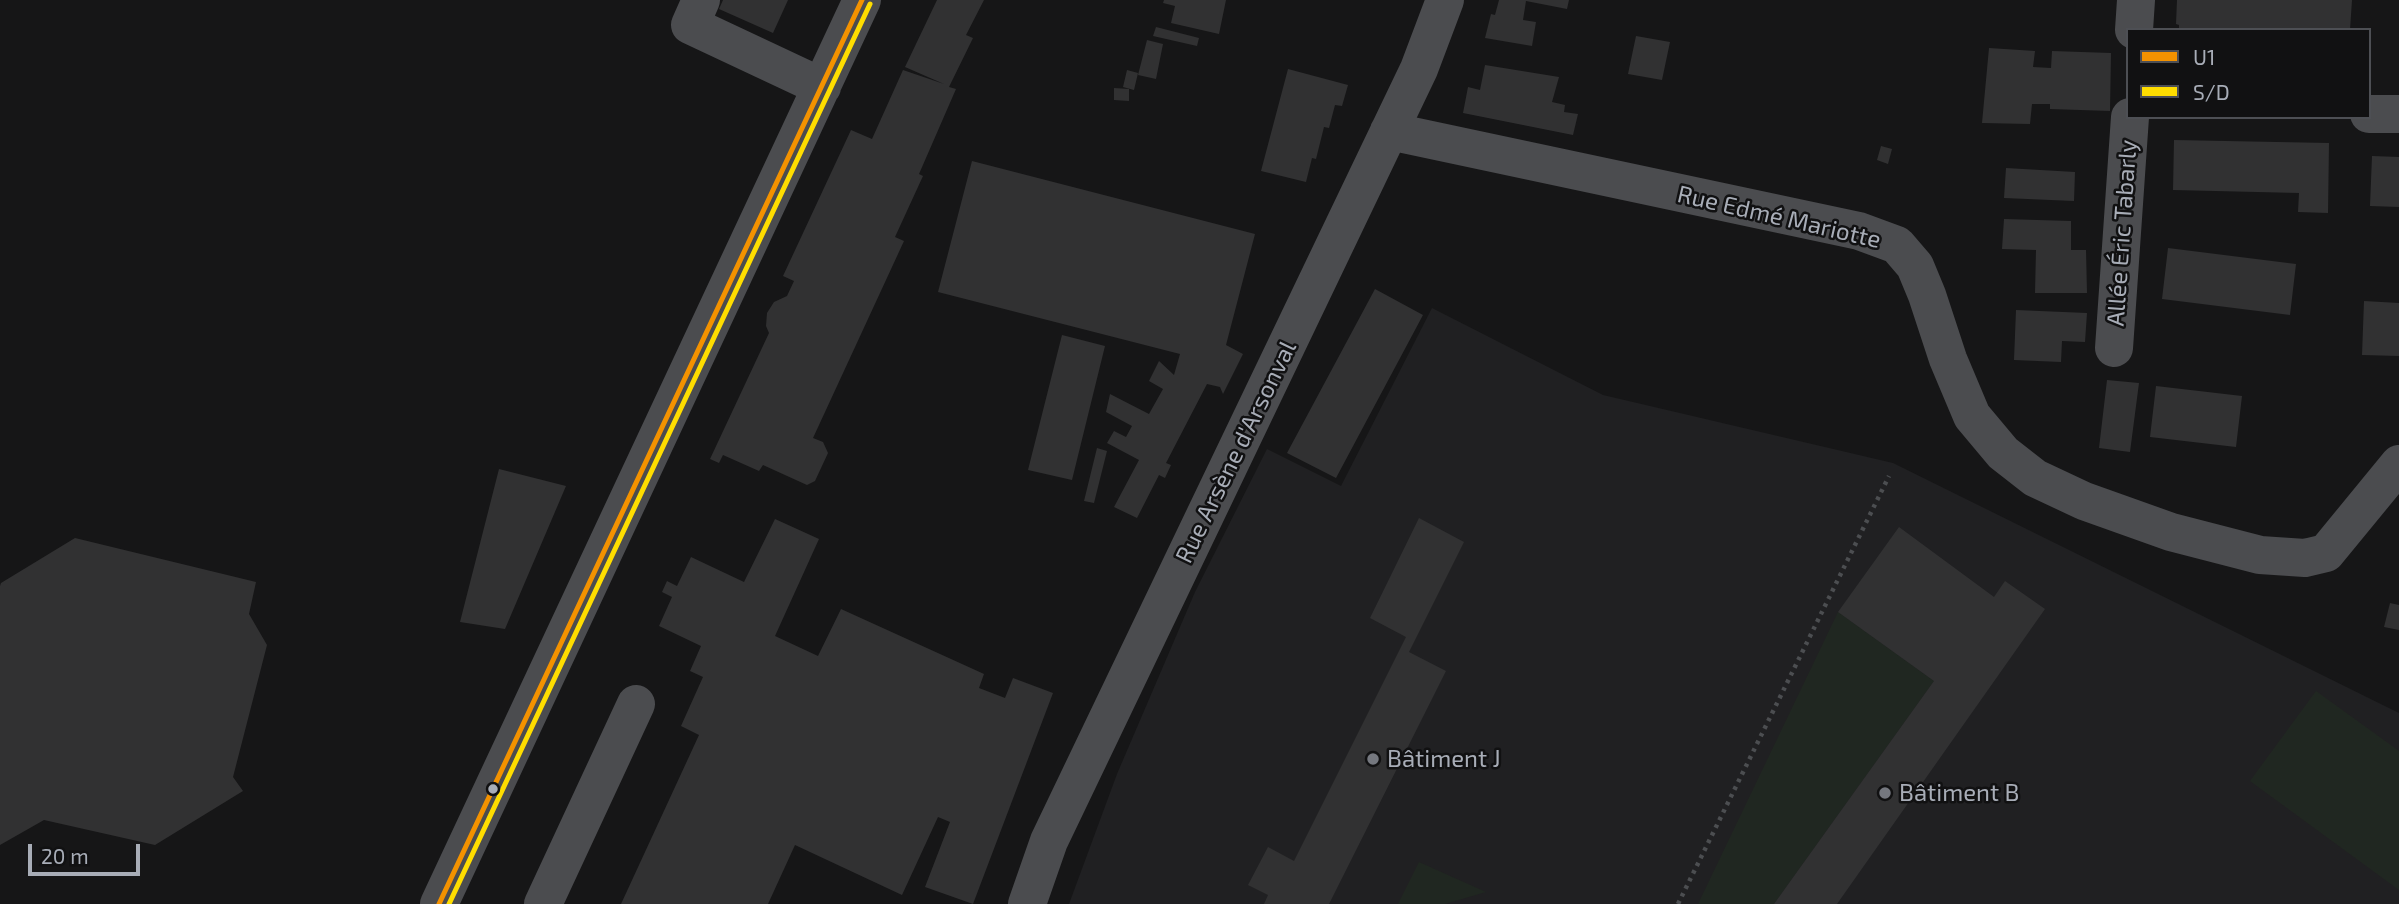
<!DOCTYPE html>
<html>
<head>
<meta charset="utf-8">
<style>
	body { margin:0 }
	#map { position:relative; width:2399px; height:904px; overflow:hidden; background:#161617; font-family:"Exo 2",sans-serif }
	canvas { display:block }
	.legend { position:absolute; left:2126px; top:28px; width:245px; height:91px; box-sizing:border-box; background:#111112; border:2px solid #4d4f54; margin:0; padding:9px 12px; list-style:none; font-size:21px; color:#a8adb7 }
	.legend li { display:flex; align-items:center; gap:14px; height:35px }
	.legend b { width:35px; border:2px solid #4d4f54 }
	.scale { position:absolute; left:28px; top:844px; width:112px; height:32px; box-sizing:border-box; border:4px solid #a8adb7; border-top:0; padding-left:9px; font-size:21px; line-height:24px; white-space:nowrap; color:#a8adb7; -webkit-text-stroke:5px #111112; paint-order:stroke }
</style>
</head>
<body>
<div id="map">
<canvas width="2399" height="904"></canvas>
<ul class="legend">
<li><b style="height:9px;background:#f39200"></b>U1</li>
<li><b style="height:9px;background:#fd0"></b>S/D</li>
</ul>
<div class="scale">20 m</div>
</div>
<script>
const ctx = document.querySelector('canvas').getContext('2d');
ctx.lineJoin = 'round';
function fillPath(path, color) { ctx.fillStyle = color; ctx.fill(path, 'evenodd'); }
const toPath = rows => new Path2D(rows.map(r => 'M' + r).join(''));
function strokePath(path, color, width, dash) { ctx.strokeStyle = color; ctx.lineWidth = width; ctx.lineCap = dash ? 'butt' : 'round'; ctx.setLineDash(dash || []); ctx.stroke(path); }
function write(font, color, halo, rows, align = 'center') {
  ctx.font = font + ' "Exo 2",sans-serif'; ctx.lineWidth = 5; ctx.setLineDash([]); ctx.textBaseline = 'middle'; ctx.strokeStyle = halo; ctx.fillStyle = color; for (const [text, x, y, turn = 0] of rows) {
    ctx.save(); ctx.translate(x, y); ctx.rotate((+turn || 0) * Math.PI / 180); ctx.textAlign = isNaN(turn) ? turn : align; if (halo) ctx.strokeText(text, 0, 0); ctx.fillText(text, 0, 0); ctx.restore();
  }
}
const built = toPath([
	[1432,308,1603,395,1893,463,2399,713,2399,904,1069,904,1117,774,1195,592,1267,449,1341,486]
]);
const green = toPath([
	[1838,612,1934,681,1774,904,1698,904],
	[2316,691,2399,751,2399,890,2250,781],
	[1419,862,1486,892,1445,904,1398,904]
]);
const building = toPath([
	[723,0,788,0,773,33,719,9],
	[937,0,984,0,966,35,973,38,949,87,956,89,919,174,923,176,895,237,904,241,813,438,823,442,828,453,815,481,807,485,763,465,759,471,723,455,719,463,710,459,769,333,766,326,767,313,774,302,787,296,794,281,783,276,851,130,872,139,903,70,944,84,905,67],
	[1164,0,1226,0,1219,34,1171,23,1175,6,1163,3],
	[1499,0,1569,0,1567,9,1526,1,1523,20,1536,22,1532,46,1485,38,1491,14,1495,15],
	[2177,0,2352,0,2350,30,2179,30,2179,25,2176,24],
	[1156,27,1199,38,1197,46,1153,36],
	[1636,36,1670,42,1662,80,1628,74],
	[1147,40,1163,44,1156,79,1138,75],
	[1989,48,2035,51,2033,67,2051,68,2052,51,2111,53,2110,111,2050,109,2050,104,2032,104,2030,124,1982,123],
	[1485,65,1559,77,1552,102,1565,105,1564,112,1578,114,1573,135,1463,113,1468,87,1480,90],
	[1288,69,1348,85,1342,106,1335,105,1329,128,1324,127,1316,159,1312,158,1306,182,1261,171],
	[1127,70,1138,73,1134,90,1123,87],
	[1114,88,1129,89,1129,101,1114,100],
	[2174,140,2329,143,2328,213,2298,212,2299,193,2173,190],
	[1881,146,1892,149,1888,164,1877,160],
	[2372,156,2399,157,2399,207,2370,206],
	[972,161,1255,234,1226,345,1243,354,1223,394,1220,387,1207,384,1166,463,1171,465,1165,478,1159,475,1137,518,1114,507,1139,460,1107,443,1114,431,1126,437,1132,426,1106,412,1110,394,1149,414,1163,389,1149,381,1159,361,1174,375,1180,354,938,292],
	[2006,168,2075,172,2074,201,2004,198],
	[2004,219,2071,221,2071,250,2086,250,2087,293,2035,293,2036,250,2002,249],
	[2168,248,2296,264,2290,315,2162,299],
	[1375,289,1423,315,1336,478,1287,453],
	[2364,301,2399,303,2399,356,2362,355],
	[2016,310,2087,313,2085,342,2062,341,2061,362,2014,360],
	[1062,335,1105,346,1072,480,1028,470],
	[2107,380,2139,383,2130,452,2099,448],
	[2156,386,2242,396,2236,447,2150,437],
	[1097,448,1107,451,1094,503,1084,501],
	[499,469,566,486,505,629,460,622],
	[1419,518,1464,542,1409,652,1446,671,1329,904,1264,904,1268,895,1248,885,1268,847,1294,861,1406,637,1370,618],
	[775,519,819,539,775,636,818,656,841,609,984,674,979,688,1005,698,1013,678,1053,693,973,904,925,887,950,822,938,817,902,895,795,845,768,904,621,904,699,735,681,726,703,677,690,671,701,646,659,626,672,597,662,592,667,581,677,586,691,557,744,582],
	[1899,527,1994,597,2005,581,2045,609,1837,904,1774,904,1934,681,1838,612],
	[75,538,256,582,249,614,267,645,233,777,243,791,155,845,44,820,0,845,0,586,1,583],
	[2390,603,2399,605,2399,630,2384,627]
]);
const path = toPath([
	[1678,904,1889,476]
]);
const minor = toPath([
	[701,0,690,25,822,87],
	[2134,30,2136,0],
	[2369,114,2399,114],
	[1389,131,1859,231,1897,245,1915,266,1927,295,1948,359,1972,416,2003,453,2035,478,2084,501,2171,532,2260,555,2305,558,2326,553,2399,464],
	[2114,348,2130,117],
	[439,904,862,0],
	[543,904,636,704],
	[1027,904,1049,841,1419,69,1445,0]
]);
const bus1 = toPath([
	[439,904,862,0]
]);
const bus2 = toPath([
	[449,904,870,4]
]);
const markers = [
	[1373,759,7,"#75787f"],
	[493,789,6,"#a8adb7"],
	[1885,793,7,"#75787f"]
];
const streetNames = [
	["Rue Edmé Mariotte",1779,217,13],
	["Allée Éric Tabarly",2122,233,-86],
	["Rue Arsène d'Arsonval",1236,452,-64]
];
const poiNames = [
	["Bâtiment J",1387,759],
	["Bâtiment B",1899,793]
];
fillPath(built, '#202022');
fillPath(green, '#202721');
fillPath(building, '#313132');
strokePath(path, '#4c4e51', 4.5, [3.5, 5]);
strokePath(minor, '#4b4c4f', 38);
strokePath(bus1, '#f39200', 5);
strokePath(bus2, '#fd0', 5);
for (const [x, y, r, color] of markers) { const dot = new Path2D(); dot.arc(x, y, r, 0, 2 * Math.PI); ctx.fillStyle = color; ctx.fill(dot); strokePath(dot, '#111112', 2.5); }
write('24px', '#a8adb7', '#111112', streetNames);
write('24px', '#a8adb7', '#111112', poiNames, 'left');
</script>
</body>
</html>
